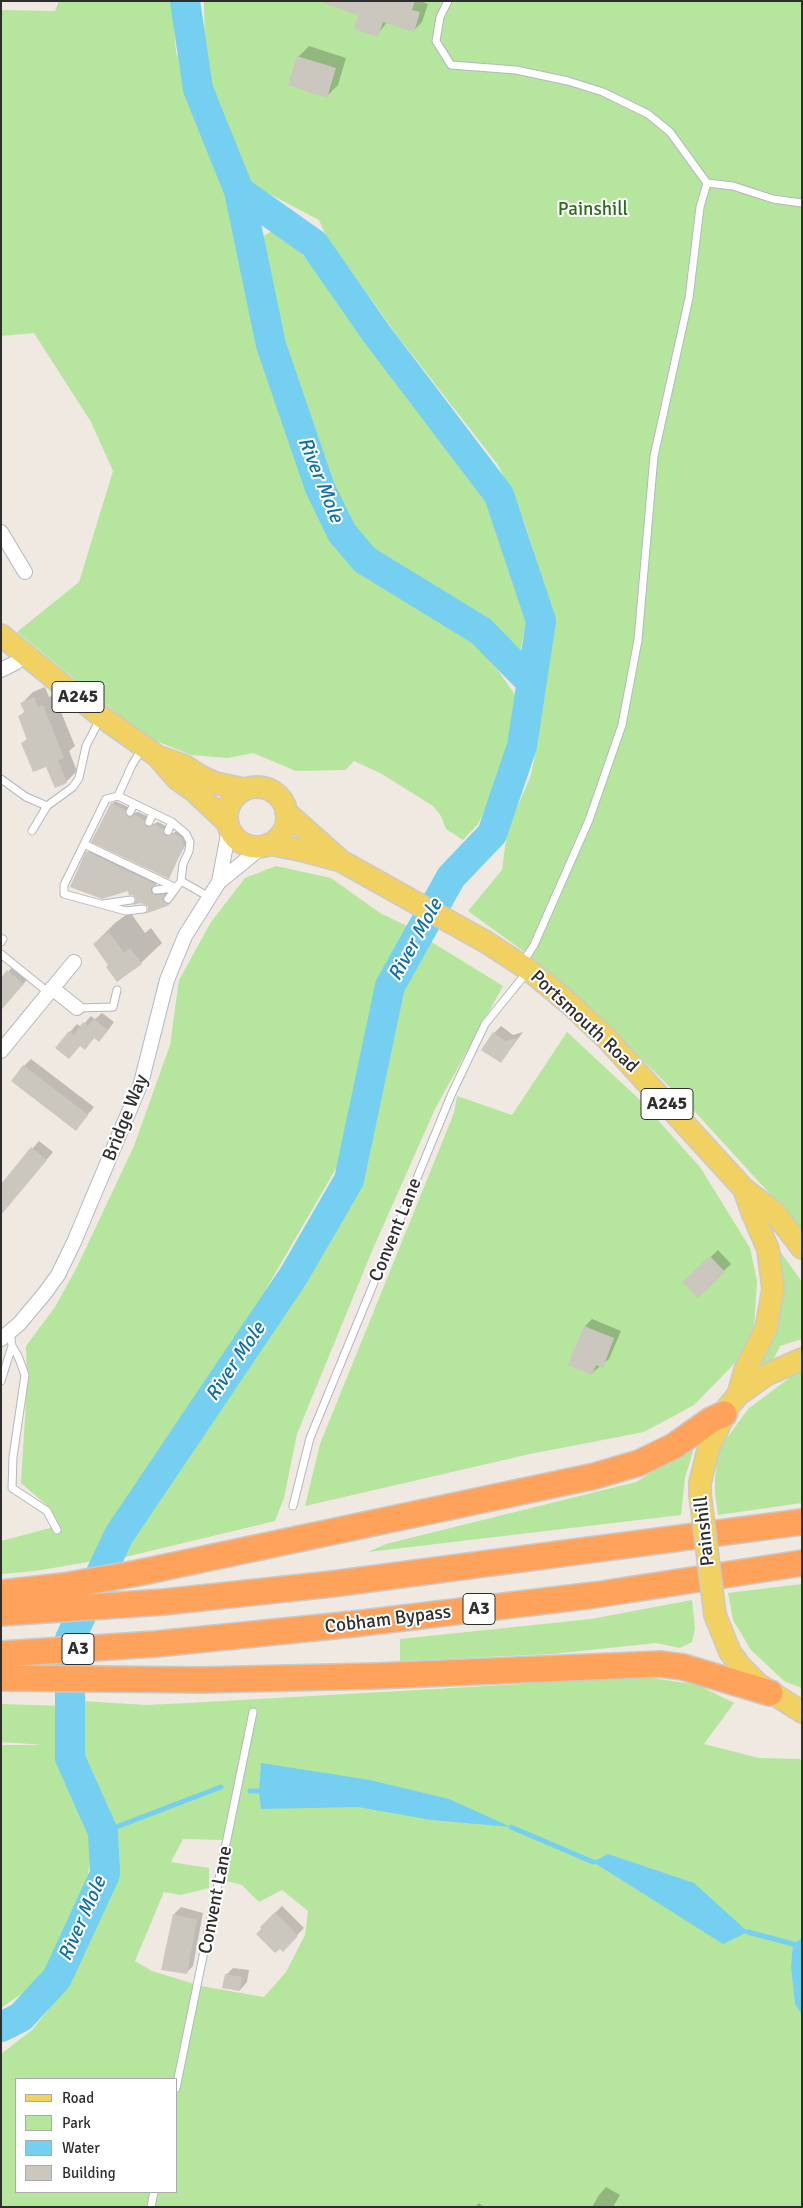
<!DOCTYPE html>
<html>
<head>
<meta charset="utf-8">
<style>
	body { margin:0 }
	#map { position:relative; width:803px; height:2208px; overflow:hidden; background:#efe9e1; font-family:Signika,sans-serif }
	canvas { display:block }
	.frame { position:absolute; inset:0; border:2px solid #2e2e2e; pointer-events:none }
	.legend { position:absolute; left:15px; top:2078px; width:162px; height:115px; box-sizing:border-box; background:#fff; border:1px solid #ababab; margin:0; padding:6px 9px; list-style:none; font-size:15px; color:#2e2e2e }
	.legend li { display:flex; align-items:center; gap:10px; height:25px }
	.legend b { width:25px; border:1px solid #ababab }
</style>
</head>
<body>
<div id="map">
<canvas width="803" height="2208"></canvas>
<div class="frame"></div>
<ul class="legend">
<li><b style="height:6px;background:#f2d163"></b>Road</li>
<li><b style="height:14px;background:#b6e59e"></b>Park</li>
<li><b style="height:14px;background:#75cff0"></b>Water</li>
<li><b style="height:14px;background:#cbc7bf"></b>Building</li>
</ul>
</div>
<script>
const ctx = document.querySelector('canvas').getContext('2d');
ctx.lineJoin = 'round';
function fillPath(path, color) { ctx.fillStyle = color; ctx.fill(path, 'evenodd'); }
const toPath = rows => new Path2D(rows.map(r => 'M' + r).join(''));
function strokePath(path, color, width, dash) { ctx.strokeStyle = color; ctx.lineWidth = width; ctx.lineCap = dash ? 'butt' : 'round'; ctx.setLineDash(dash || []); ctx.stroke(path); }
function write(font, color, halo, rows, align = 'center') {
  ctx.font = font + ' Signika,sans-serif'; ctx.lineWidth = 4; ctx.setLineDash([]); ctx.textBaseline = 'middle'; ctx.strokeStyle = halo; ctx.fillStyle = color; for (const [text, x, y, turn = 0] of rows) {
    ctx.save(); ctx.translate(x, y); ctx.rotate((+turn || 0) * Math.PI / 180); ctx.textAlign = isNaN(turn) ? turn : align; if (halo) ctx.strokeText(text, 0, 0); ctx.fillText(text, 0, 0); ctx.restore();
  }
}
const green = toPath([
	[59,1,172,1,176,52,222,182,292,444,335,542,346,557,417,601,436,621,471,640,497,669,518,699,520,706,504,768,478,824,463,840,446,829,441,816,433,806,382,774,354,761,345,770,296,771,253,753,228,758,191,755,146,737,17,632,79,582,113,471,91,422,34,333,1,336,1,10,55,11],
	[204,1,802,1,802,1229,697,1114,594,1012,530,956,468,911,502,870,507,831,531,775,538,740,543,683,555,619,524,521,498,465,396,334,327,238,319,220,243,180,205,83],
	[273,230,301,253,343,298,492,511,526,621,520,653,466,605,415,581,371,553,346,522,293,389,274,314,263,247,264,236],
	[276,866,331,878,380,913,411,928,375,990,338,1165,255,1308,120,1515,94,1561,35,1571,1,1574,1,1541,58,1526,50,1508,21,1483,27,1385,26,1346,55,1307,77,1267,134,1146,170,1045,179,980,211,922,245,878],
	[430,941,503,986,435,1109,372,1251,297,1434,284,1498,275,1521,121,1558,130,1538,323,1251,362,1174,401,991],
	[567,1032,639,1099,700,1167,750,1248,757,1281,754,1328,738,1360,694,1405,644,1432,530,1454,305,1506,320,1444,454,1113,457,1096,512,1115],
	[775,1244,802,1282,802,1339,780,1346,773,1360,757,1368],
	[802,1372,802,1503,718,1515,715,1493,715,1477,719,1449,748,1409,796,1373],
	[696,1441,685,1478,681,1515,368,1552,386,1544,636,1482,669,1461],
	[802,1584,802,1688,784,1681,751,1650,733,1620,728,1593],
	[692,1600,695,1629,692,1642,680,1648,656,1643,552,1654,400,1661,400,1639,591,1619],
	[627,1674,698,1685,734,1703,704,1744,759,1758,800,1759,802,1762,802,1938,793,1944,795,2003,802,2015,802,2207,1,2207,1,2054,32,2030,66,1988,88,1946,107,1885,113,1832,109,1814,79,1758,81,1701,147,1705,188,1703,523,1684],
	[183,1839,223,1840,223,1880,242,1885,259,1902,282,1890,308,1911,305,1935,286,1972,264,1997,201,1986,152,1971,135,1961,164,1892,181,1895,209,1888,209,1868,171,1862],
	[16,2079,176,2079,176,2192,16,2192],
	[1,1704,63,1706,62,1745,70,1782,92,1837,87,1888,40,1981,1,2008,1,1745,44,1745,1,1742]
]);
const water = toPath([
	[261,1763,370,1780,449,1799,511,1827,431,1820,358,1807,261,1809,259,1791],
	[608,1854,694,1883,748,1932,723,1944,593,1862],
	[802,1938,802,2015,795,2004,791,1967,793,1944]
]);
const shadow = toPath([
	[321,1,420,1,428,4,422,22,413,31,387,22,377,35,360,14],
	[309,46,346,58,338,85,327,96,298,57],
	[45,687,49,697,54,695,75,746,69,751,77,771,66,782,22,743,28,738,20,716,25,711,22,703,33,692],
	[115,801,128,807,131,814,138,812,147,816,149,824,154,824,158,822,166,826,168,833,173,833,177,831,185,835,187,842,168,877,112,804],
	[93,847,160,879,156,883,156,887,169,890,168,896,174,899,169,904,147,912,150,907,88,852],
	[130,912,145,933,151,928,162,943,141,963,110,965,94,944,115,923],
	[15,964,30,976,1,1010,1,980],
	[102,1013,114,1022,106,1033,95,1037,85,1048,80,1045,57,1047,77,1024,81,1027,91,1016,95,1019],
	[501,1026,513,1035,523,1032,501,1062,494,1033],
	[31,1059,94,1107,76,1129,24,1066],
	[39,1141,53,1152,1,1214,1,1186],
	[718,1250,731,1264,698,1296,684,1282],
	[592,1319,621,1331,609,1359,592,1373,585,1326],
	[282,1906,304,1928,283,1950,261,1927],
	[181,1907,203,1913,193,1966,186,1973,174,1914],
	[233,1968,249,1970,247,1982,240,1990,226,1975],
	[606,2187,620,2195,613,2207,592,2207,599,2195],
	[479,2203,484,2207,475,2207]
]);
const stream = toPath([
	[250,1791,259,1791],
	[511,1827,593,1862],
	[103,1832,221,1787],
	[748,1932,793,1944]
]);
const river = toPath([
	[185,1,198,89,239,191,271,345,320,488,342,533,365,560,481,631,531,682],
	[1,2027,21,2017,57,1978,105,1874,103,1832,70,1758,70,1639,119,1535,294,1275,349,1180,390,986,451,877,492,834,522,746,541,621,499,495,376,333,314,244,239,191]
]);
const building = toPath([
	[326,1,415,1,412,10,420,12,414,32,383,22,378,37,354,29,358,15,326,4],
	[297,56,336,68,327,98,288,85],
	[34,697,38,707,43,705,64,758,58,760,67,783,55,788,46,767,33,772,21,743,27,740,18,716,25,713,20,703],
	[111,803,125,810,128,817,135,815,144,820,146,827,150,827,154,824,163,829,165,836,169,836,173,833,182,838,184,846,169,879,91,842],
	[86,851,157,885,151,887,151,893,156,895,165,894,163,902,170,905,145,914,148,911,148,906,141,903,133,905,136,899,133,895,129,895,128,891,102,899,70,887],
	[109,932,124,953,130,948,142,964,117,982,106,967,108,965,93,944],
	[7,970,24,984,1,1010,1,978],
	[94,1019,108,1030,99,1042,94,1038,85,1050,80,1046,69,1059,55,1048,69,1031,74,1035,83,1022,88,1026],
	[493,1032,505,1041,518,1038,501,1063,481,1050],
	[23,1065,88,1115,76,1131,11,1081],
	[31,1147,47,1160,1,1215,1,1184],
	[710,1256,725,1272,698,1298,682,1282],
	[584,1326,614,1338,603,1368,596,1365,592,1375,568,1365],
	[275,1912,298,1936,283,1952,280,1949,275,1953,256,1934,261,1929,260,1927],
	[173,1914,197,1920,187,1974,161,1970],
	[225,1974,242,1977,240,1991,222,1988]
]);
const lane = toPath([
	[448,1,440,17,436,41,451,65,516,70,568,81,603,92,648,114,670,132,707,183,733,186,773,199,802,203],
	[142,749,132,765,118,796,172,822,186,834,190,842,189,851,183,864,181,881,209,897],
	[1,779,26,797,47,806],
	[118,796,106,799,64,885,64,894,126,911,143,909],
	[130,812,134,804],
	[149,822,153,813],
	[32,831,47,806,73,787,79,778,86,746,100,719],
	[168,831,172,822],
	[84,844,176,888,181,881],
	[156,890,176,888],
	[168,899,176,888],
	[103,904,131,900],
	[1,942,3,939],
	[1,954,49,993],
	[523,962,534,945,589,820,622,725,638,640,654,456,689,298,700,207,707,183],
	[77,1008,113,1007,117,990],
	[10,1331,12,1346,18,1356,25,1375,13,1457,12,1488,47,1511,57,1530],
	[1,1381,12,1346],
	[293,1506,310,1438,452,1093,485,1024,528,971],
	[176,2088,253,1712],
	[151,2207,154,2192]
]);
const street = toPath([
	[1,532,25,572],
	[1,670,15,663,25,654],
	[219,882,229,829],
	[52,988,77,1008],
	[1,1051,74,962],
	[1,1339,19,1324,45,1293,58,1275,74,1242,141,1083,167,980,185,936,219,882,262,847]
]);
const primary = toPath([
	[1,635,102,717,157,756,177,779,194,791,227,822],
	[157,756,185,766,202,777,215,783,244,789],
	'227 817a30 30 0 1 1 60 0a30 30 0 1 1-60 0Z',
	[286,812,340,860],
	[269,844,300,850,341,861,486,942,529,970,571,1005,607,1039,744,1189,774,1212,802,1248],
	[738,1395,745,1370,766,1329,773,1289,768,1249,752,1212,744,1189],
	[700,1494,700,1483,708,1450,728,1407,738,1395,766,1375,802,1359],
	[715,1615,730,1652,741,1667,758,1684,802,1712]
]);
const highway = toPath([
	[1,1593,63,1586,138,1573,595,1476,639,1463,674,1446,711,1420,724,1414],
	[1,1613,164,1602,332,1584,802,1522],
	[1,1654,156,1644,354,1624,595,1595,802,1563],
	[1,1678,201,1680,376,1676,660,1664,683,1667,770,1693]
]);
const primaryBridge = toPath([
	[700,1494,715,1615]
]);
const shields = [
	[78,697,52],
	[667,1104,52],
	[479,1609,32],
	[78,1649,32]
];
const shieldNames = [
	["A245",78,697],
	["A245",667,1104],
	["A3",479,1609],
	["A3",78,1649]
];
const parkNames = [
	["Painshill",593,210]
];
const streetNames = [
	["Portsmouth Road",584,1022,43],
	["Bridge Way",126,1118,-68],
	["Convent Lane",396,1230,-68],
	["Painshill",705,1531,-96],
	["Cobham Bypass",388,1620,-7],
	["Convent Lane",216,1900,-79]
];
const waterNames = [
	["River Mole",320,480,68],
	["River Mole",416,940,-61],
	["River Mole",236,1362,-56],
	["River Mole",83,1919,-66]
];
fillPath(green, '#b6e59e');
fillPath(water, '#75cff0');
fillPath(shadow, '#0003');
strokePath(stream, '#75cff0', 5);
strokePath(river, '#75cff0', 30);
fillPath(building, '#cbc7bf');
strokePath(lane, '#b4b7c1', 9);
strokePath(street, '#b4b7c1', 16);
strokePath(primary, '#c9c9c9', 24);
strokePath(highway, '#c9c9c9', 28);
strokePath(lane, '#fff', 7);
strokePath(street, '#fff', 14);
strokePath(primary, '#f2d163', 21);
strokePath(highway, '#ffa35c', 25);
strokePath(primaryBridge, '#c9c9c9', 24, []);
strokePath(primaryBridge, '#f2d163', 21);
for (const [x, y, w] of shields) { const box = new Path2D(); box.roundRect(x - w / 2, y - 15.5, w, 31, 4); ctx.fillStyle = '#fff'; ctx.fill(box); strokePath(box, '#2e2e2e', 1); }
write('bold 18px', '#2e2e2e', null, shieldNames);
write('19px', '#2c6e1b', '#fff', parkNames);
write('19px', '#2e2e2e', '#fff', streetNames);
write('italic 20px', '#0d6fa3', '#fff', waterNames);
</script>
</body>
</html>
